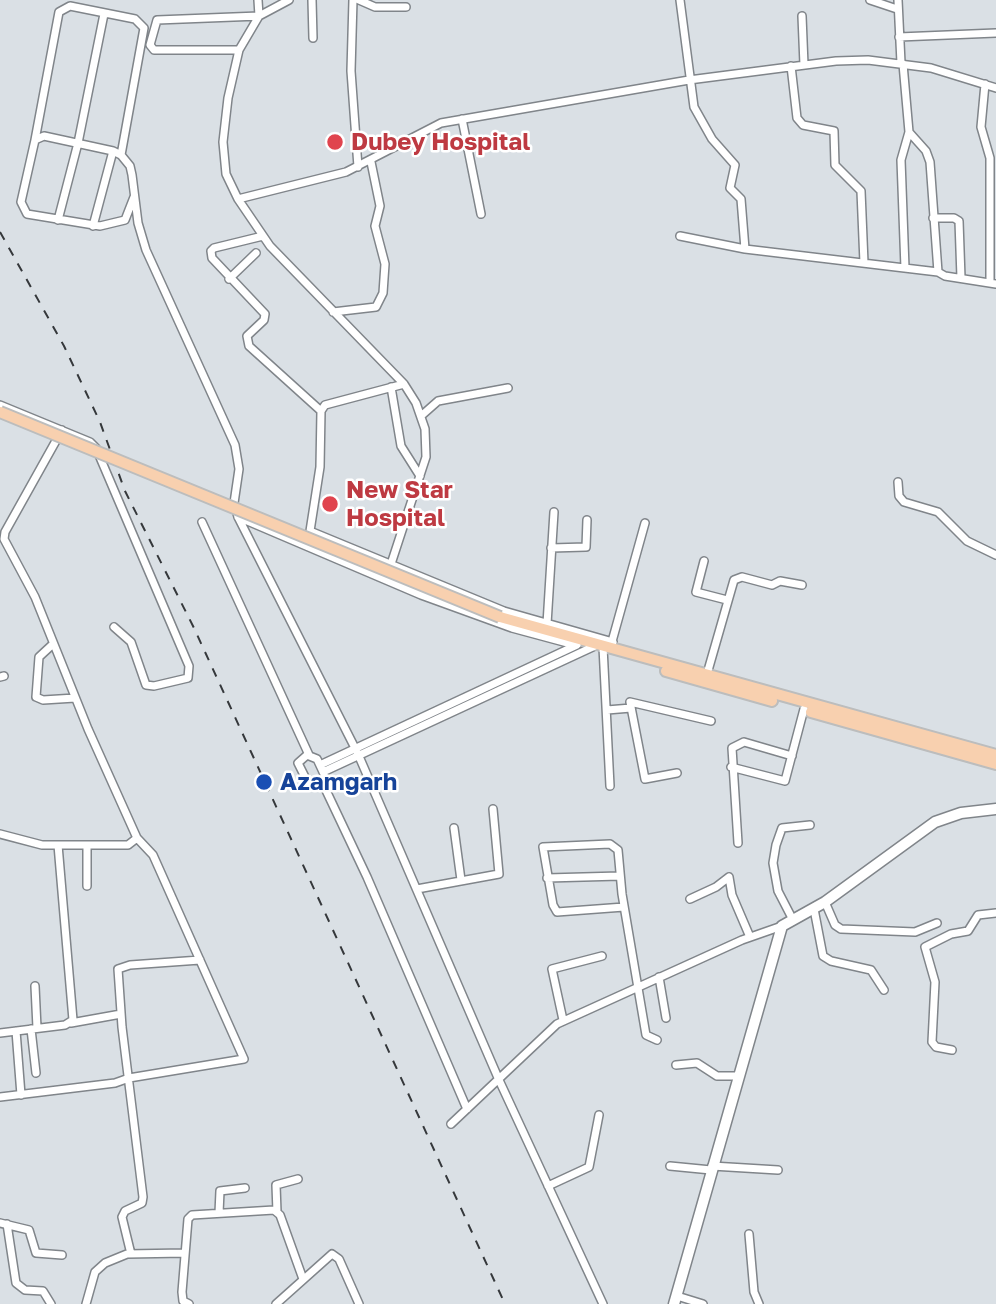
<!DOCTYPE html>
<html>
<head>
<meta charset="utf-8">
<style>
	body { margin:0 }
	canvas { display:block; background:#dae0e5 }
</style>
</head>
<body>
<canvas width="996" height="1304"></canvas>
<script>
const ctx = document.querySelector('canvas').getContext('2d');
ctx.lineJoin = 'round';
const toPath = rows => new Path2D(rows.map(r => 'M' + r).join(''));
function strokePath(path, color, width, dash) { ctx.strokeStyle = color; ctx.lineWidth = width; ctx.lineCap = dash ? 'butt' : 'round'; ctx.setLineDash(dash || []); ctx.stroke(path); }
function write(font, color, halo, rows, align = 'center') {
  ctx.font = font + ' "Golos Text",sans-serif'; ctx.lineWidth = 5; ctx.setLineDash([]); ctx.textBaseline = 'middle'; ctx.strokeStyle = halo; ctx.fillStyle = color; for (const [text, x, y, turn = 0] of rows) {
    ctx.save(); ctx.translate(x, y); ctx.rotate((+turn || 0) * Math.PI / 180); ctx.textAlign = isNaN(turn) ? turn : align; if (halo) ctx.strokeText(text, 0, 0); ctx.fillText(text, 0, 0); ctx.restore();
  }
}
const street = toPath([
	[258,0,259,16,239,50,228,98,223,142,226,174,238,199,270,246,404,384,416,403,425,429,426,457,391,564],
	[312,0,313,38],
	[353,0,351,71,358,167],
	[359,0,375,7,406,7],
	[680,0,694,107,712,139,735,165,730,188,741,199,745,249],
	[870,0,897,9],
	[898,0,901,63],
	[802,16,804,65],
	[899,37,996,33],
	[239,50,154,50,150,45,157,20,259,16,289,0],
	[903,64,909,132,926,151,930,162,938,272,945,276,996,284],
	[791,66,797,118,803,125,834,131,835,165,861,191,864,263],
	[985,84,981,127,990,158,990,283],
	[462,119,481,214],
	[35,140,59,12,70,6,135,19,144,28,121,155],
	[134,197,125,220,100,226,27,214,21,202,35,140,44,136,113,151,121,155,130,166,132,175,138,223,146,250,235,445,239,469,234,503,238,517,358,754,499,1080,603,1304],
	[238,199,346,172,441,123,689,80,836,61,868,60,931,68,996,88],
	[933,218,954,218,959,221,961,278],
	[58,220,78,143,104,14],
	[93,226,113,151],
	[263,236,214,248,211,251,212,258,265,314,264,320,247,336,249,346,321,411],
	[680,236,745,249,938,272],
	[905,268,901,160,909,132],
	[229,279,256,253],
	[333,312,376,307,383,293,385,264,375,226,380,206,371,162],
	[404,384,325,405,321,411,320,467,310,531,504,611,613,642],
	[391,387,401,446,420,476],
	[0,405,90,442,96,448,189,666,188,678,154,686,146,685,131,642,114,627],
	[421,416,438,401,508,388],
	[898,482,899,496,904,502,938,512,967,541,996,555],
	[238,517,421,595,512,628,575,645],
	[202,522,309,755],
	[551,548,586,547,587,520],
	[704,561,696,592,727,600],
	[547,624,554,512],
	[53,644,39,657,36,697,43,700,75,698],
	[611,645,645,523],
	[603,647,610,786],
	[707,674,734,580,742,577,772,585,780,581,802,585],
	[0,677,4,676],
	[607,710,631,708],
	[307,755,317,759,324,774,325,780,319,786,308,783,298,763,307,755],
	[320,765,577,645],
	[731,767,785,781,804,709],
	[323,772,597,645],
	[677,773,645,779,630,702,711,721],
	[323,784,367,877,467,1109],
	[454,828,461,880],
	[0,834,42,845,128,845,137,838,88,729,35,597,4,539,5,532,62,430],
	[738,843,732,748,744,742,792,756],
	[547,878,620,876],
	[87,886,87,845],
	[417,889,499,874,493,809],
	[690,899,716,887,729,877,732,895,750,937],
	[825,902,835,925,841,929,915,932,937,923],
	[624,907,557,912,553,905,543,847,610,844,618,850,622,894,646,1035,657,1040],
	[814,909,823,956,831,961,871,970,884,990],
	[793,920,778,891,773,863,776,845,782,828,810,825],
	[659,977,666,1018],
	[35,986,37,1028],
	[563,1020,552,969,602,956],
	[71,1023,121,1014],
	[31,1029,36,1073],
	[16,1031,21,1095],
	[0,1033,65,1025,73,1020,58,845],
	[952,1050,936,1047,932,1042,935,982,925,947,951,934,968,931,978,915,996,913],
	[676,1065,697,1063,717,1076,736,1076],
	[0,1097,115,1083,129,1078,244,1059,153,855,137,838],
	[451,1124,557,1024,742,940,782,926],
	[670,1166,711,1170],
	[712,1166,778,1170],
	[548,1186,589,1167,599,1115],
	[277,1212,276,1185,298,1179],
	[219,1213,220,1191,245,1188],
	[0,1223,29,1230,36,1253,62,1255],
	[7,1224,16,1283,25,1290,43,1291,51,1304],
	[749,1234,754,1292,759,1304],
	[131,1254,122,1217,125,1211,142,1203,143,1197,122,1027,118,969,130,965,200,960],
	[677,1296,703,1304],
	[86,1304,95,1272,105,1263,127,1254,185,1253],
	[189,1304,183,1301,182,1292,188,1219,192,1215,274,1210,280,1215,303,1279],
	[276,1304,332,1254,339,1259,359,1304]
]);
const secondary = toPath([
	[674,1304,782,926,825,902,935,822,961,813,996,809]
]);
const primary = toPath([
	[500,617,996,755],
	[666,671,772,701],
	[811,712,996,764]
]);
const rail = toPath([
	[0,232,64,346,100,422,125,491,194,628,505,1304]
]);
const primaryBridge = toPath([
	[0,412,500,617]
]);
const markers = [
	[335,142,9,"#e0444e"],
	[330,504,9,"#e0444e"],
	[264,782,9,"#1a4fb4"]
];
const healthNames = [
	["Dubey Hospital",351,142],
	["New Star",346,490],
	["Hospital",346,518]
];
const transitNames = [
	["Azamgarh",280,782]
];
strokePath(street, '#80858a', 10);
strokePath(secondary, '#80858a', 13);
strokePath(primary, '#bcbdbd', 14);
strokePath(street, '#fff', 7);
strokePath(secondary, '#fff', 10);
strokePath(primary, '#f8d0af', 10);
strokePath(rail, '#35383b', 2, [9, 9]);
strokePath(primaryBridge, '#bcbdbd', 14, []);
strokePath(primaryBridge, '#f8d0af', 10);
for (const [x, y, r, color] of markers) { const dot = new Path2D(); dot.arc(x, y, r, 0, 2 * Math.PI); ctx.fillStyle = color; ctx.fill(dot); strokePath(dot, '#fff', 2.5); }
write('bold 24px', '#be3a42', '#fff', healthNames, 'left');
write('bold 24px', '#164399', '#fff', transitNames, 'left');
</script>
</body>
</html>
